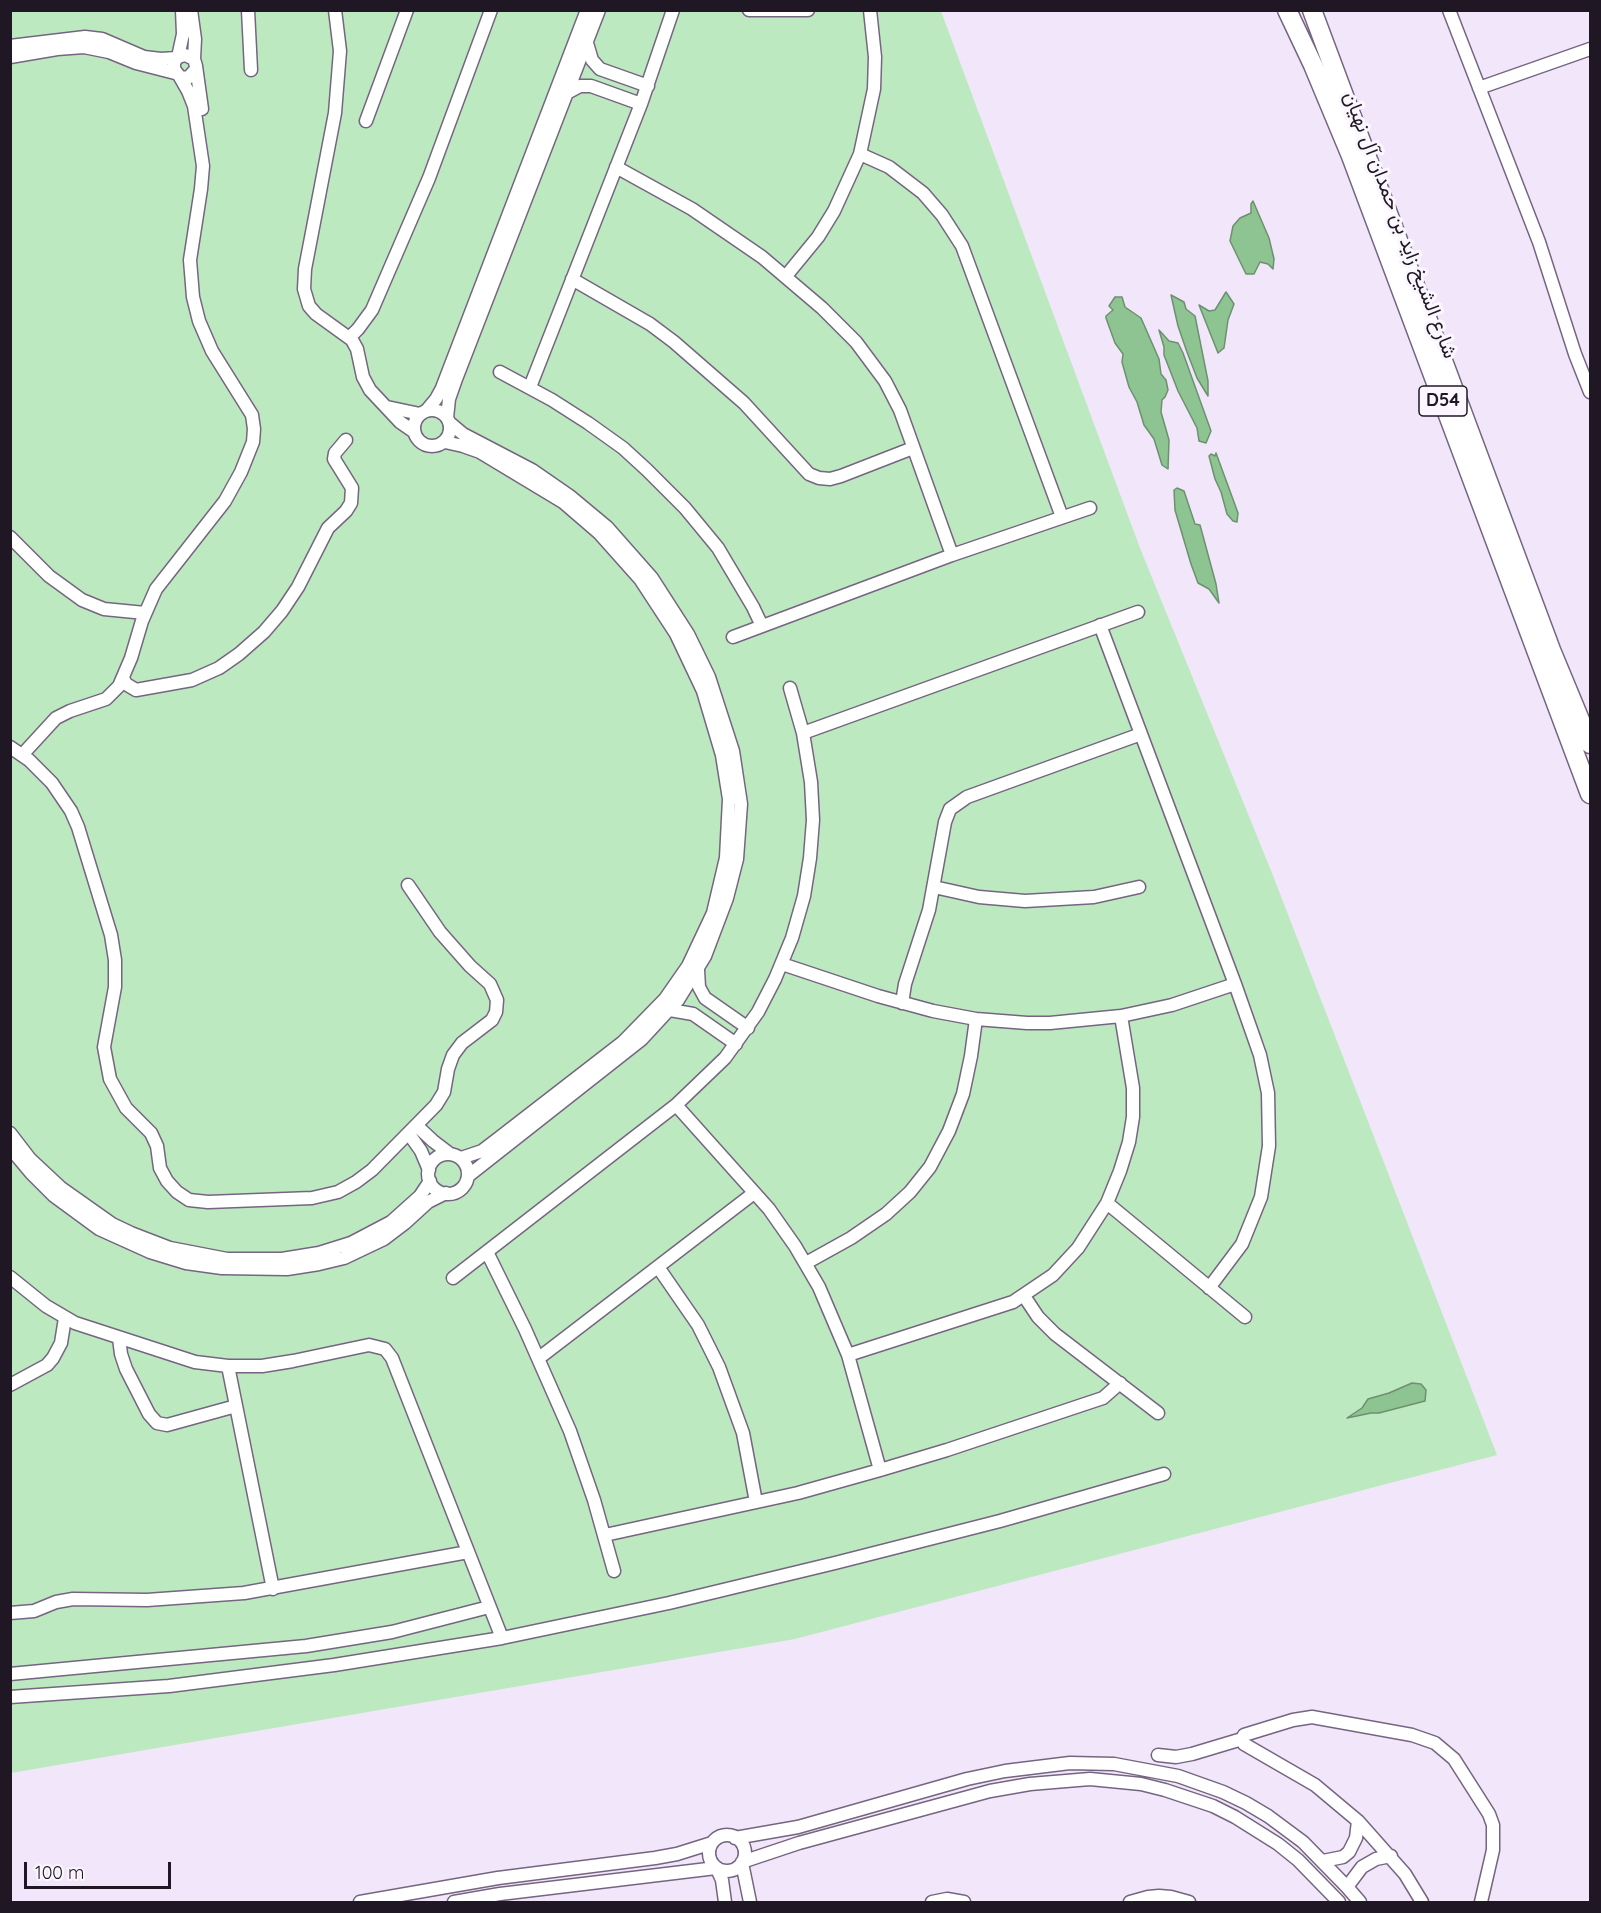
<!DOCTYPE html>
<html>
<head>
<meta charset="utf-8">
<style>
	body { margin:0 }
	#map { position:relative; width:1601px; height:1913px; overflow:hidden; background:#f2e7fa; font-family:Quicksand,sans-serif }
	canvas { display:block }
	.frame { position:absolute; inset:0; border:12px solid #1f1824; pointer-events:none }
	.scale { position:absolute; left:24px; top:1862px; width:147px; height:27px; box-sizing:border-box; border:3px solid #1f1824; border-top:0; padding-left:8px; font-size:18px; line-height:21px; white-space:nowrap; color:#1f1824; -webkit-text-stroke:4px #fbf7fe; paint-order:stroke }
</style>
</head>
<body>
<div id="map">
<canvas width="1601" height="1913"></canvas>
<div class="frame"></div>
<div class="scale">100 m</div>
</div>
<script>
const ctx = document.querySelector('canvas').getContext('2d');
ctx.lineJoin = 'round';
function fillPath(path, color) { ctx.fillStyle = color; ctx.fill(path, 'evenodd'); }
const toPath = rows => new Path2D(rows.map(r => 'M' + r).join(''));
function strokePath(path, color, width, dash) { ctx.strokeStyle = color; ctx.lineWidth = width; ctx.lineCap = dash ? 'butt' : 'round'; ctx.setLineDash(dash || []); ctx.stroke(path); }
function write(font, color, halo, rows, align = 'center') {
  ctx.font = font + ' Quicksand,Vazirmatn,sans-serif'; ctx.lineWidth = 6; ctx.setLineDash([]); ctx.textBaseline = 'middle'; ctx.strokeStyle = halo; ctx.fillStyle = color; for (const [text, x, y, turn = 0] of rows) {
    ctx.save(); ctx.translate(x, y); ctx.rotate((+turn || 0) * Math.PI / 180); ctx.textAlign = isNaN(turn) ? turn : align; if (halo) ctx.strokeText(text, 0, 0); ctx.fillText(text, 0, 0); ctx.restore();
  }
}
const green = toPath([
	[11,11,941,11,1140,548,1272,873,1497,1455,795,1639,11,1773]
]);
const water = toPath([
	[1253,201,1269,238,1274,259,1273,269,1268,264,1260,262,1254,274,1246,274,1230,241,1233,226,1240,218,1251,213,1251,204,1253,201],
	[1226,292,1234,304,1228,320,1224,348,1218,353,1199,305,1209,311,1215,310,1226,292],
	[1171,295,1184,302,1186,309,1195,316,1208,381,1208,396,1197,378,1187,352,1178,326,1171,295],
	[1115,297,1122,297,1125,307,1141,318,1159,359,1161,374,1166,380,1168,390,1165,397,1162,400,1161,412,1169,440,1168,469,1162,465,1154,439,1144,425,1137,402,1129,387,1122,362,1123,354,1115,343,1106,318,1106,316,1113,310,1109,306,1115,297],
	[1159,330,1169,341,1178,343,1183,353,1211,431,1206,443,1199,441,1197,428,1178,391,1164,355,1164,347,1159,330],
	[1216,453,1238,513,1237,522,1233,521,1227,514,1221,492,1215,479,1209,456,1211,454,1215,456,1216,453],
	[1177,488,1184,491,1195,524,1200,525,1216,584,1219,603,1209,589,1198,583,1191,564,1175,510,1174,490,1177,488],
	[1412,1383,1421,1384,1426,1390,1425,1401,1379,1413,1371,1413,1347,1418,1362,1408,1368,1399,1389,1393,1412,1383]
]);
const minor = toPath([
	[191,10,195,39,194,59],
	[248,10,251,70],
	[335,10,340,51,335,113,305,269,304,289,309,306,316,314,352,340,357,349,363,377,370,390,400,422,413,431],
	[749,10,808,10],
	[1449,10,1539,242,1575,354,1590,392],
	[587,43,592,60,600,69,648,86],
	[10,46,85,37,102,39,144,57,161,59,176,58],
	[10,57,57,49,84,47,109,52,136,63,175,73],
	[178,57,183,34,182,10],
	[196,69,188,78,180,77,174,69,174,62,178,57,185,55,194,59,196,66,202,109],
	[1479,88,1590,49],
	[567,93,580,86,591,86,641,104],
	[366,121,407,10],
	[860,154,889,167,923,193,942,215,962,246,1062,517],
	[616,167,692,209,762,257,822,308,856,342,885,381,900,410,952,555],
	[786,276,818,237,834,211,860,154,874,89,875,57,870,10],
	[572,279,650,324,674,342,744,403,809,474,819,478,830,479,841,476,913,448],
	[350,337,358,329,372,310,429,178,491,10],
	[500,372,552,400,588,423,623,448,647,470,685,508,718,548,753,607,762,626],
	[530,387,641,104,673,10],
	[387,407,420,414],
	'414 428a18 18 0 1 1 36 0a18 18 0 1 1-36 0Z',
	[426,411,436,399,442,388,587,10],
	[447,418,449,399,456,379,599,10],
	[450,423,463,434,532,470,571,497,607,527,652,578,688,634,709,677,733,751,741,804,737,859,727,898,705,956,678,1000,642,1039,468,1176],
	[445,442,463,446,480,452,563,502,599,533,640,579,676,634,703,691,722,755,729,799,726,858,713,913,688,966,665,999,623,1042,499,1138,482,1151,461,1158],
	[10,537,49,576,82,600,104,609,145,613],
	[1100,625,1235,984,1260,1055,1268,1093,1269,1146,1261,1197,1242,1244,1209,1288],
	[733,637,952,555,1090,508],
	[123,678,126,684,136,690,192,680,219,668,239,654,264,632,282,611,298,587,328,528,346,511,351,503,352,488,334,459,335,453,346,440],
	[803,733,1138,612],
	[10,747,29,760,52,783,71,811,78,827,111,935,115,960,115,987,104,1047,110,1079,126,1108,151,1133,157,1146,160,1168,167,1181,177,1192,189,1200,208,1202,312,1198,338,1192,356,1182,372,1170,436,1105,444,1092,448,1069,453,1055,462,1043,492,1020,496,1012,497,1000,490,984,470,966,440,932,408,885],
	[22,755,56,718,70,711,106,699,119,686,131,658,142,621,156,589,225,501,241,472,253,442,254,429,252,415,212,351,199,321,193,297,190,260,201,189,203,166,194,106,188,91,180,77],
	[934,887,979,897,1025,901,1094,897,1139,887],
	[782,964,878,996,933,1011,976,1019,1027,1023,1050,1023,1121,1016,1172,1005,1235,984],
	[698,970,699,987,705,998,748,1028],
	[902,1003,905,984,929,910,945,822,950,809,967,797,1141,734],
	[670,1010,693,1014,736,1044],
	[676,1105,769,1209,795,1246,819,1287,848,1355,880,1470],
	[417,1126,433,1141,450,1154],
	[10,1133,30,1159,61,1188,112,1224,131,1233,170,1248,227,1259,282,1259,319,1253,351,1243,391,1222,420,1196,430,1181],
	[409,1134,421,1151,429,1170],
	[10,1148,31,1173,54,1196,99,1229,150,1252,186,1263,222,1268,287,1269,319,1264,344,1258,384,1239,405,1223,428,1202,446,1193],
	'428 1174a20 20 0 1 1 40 0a20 20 0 1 1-40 0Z',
	[1107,1203,1245,1317],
	[487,1252,525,1329,570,1431,594,1500,614,1571],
	[806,1263,851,1238,886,1214,910,1192,930,1167,949,1131,963,1094,971,1056,976,1019],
	[658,1267,698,1325,719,1367,743,1433,756,1502],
	[10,1277,46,1306,75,1323,195,1362,228,1366,262,1366,293,1361,369,1345,385,1349,392,1358,502,1638],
	[453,1278,676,1105,725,1058,758,1012,775,979,792,938,804,896,810,858,813,820,811,782,803,733,790,688],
	[1024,1296,1038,1317,1055,1334,1158,1413],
	[119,1338,121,1354,126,1369,149,1414,157,1423,167,1425,236,1406],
	[848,1355,1013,1302,1053,1275,1078,1248,1107,1203,1120,1171,1129,1142,1133,1117,1133,1088,1121,1016],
	[539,1358,754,1193],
	[228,1366,273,1589],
	[10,1385,47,1365,53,1358,61,1343,65,1318],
	[605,1535,798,1493,880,1470,947,1450,1103,1398,1120,1383],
	[10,1613,34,1611,56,1602,73,1599,147,1600,244,1593,468,1552],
	[10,1674,306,1646,392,1632,489,1607],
	[10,1697,169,1686,334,1665,502,1638,669,1603,835,1563,1000,1521,1164,1474],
	[1158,1755,1176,1757,1192,1754,1242,1739],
	'709 1853a18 18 0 1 1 36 0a18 18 0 1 1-36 0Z',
	[735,1838,798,1827,967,1779,1005,1771,1070,1763,1114,1764,1178,1776,1223,1792,1246,1803,1268,1816,1303,1842,1347,1887,1360,1902],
	[1323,1861,1343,1857,1349,1852,1356,1838,1358,1821],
	[742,1862,799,1843,990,1791,1030,1784,1090,1779,1141,1784,1165,1790,1213,1806,1235,1817,1278,1844,1298,1860,1339,1902],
	[742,1863,750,1902],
	[717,1869,722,1880,725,1902],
	[1347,1887,1362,1867,1376,1859,1391,1856],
	[360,1902,498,1878,655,1858,677,1854,712,1843],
	[454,1902,500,1894,716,1868],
	[932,1902,947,1899,964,1902],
	[1130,1902,1148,1897,1159,1896,1171,1897,1189,1902],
	[1422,1902,1405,1874,1358,1821,1315,1785,1244,1744,1242,1739,1244,1735,1293,1720,1312,1717,1412,1735,1435,1743,1454,1759,1489,1814,1493,1825,1493,1850,1481,1902]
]);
const highway = toPath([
	[1287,10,1313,65,1351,156,1590,794],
	[1312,10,1551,650,1590,744]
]);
const shields = [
	[1443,401,48]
];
const shieldNames = [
	["D54",1443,401]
];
const streetNames = [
	["شارع الشيخ زايد بن حمدان آل نهيان",1400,225,69]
];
fillPath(green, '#bde9c0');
fillPath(water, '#8ec492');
strokePath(water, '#6d9071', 1.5);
strokePath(minor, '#756581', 15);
strokePath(highway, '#756581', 21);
strokePath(minor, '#fff', 12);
strokePath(highway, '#fff', 18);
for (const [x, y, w] of shields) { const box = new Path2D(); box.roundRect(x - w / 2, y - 15, w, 30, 4.5); ctx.fillStyle = '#fbf7fe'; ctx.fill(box); strokePath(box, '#1f1824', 1.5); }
write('bold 18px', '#1f1824', null, shieldNames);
write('20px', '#1f1824', '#fbf7fe', streetNames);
</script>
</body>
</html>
